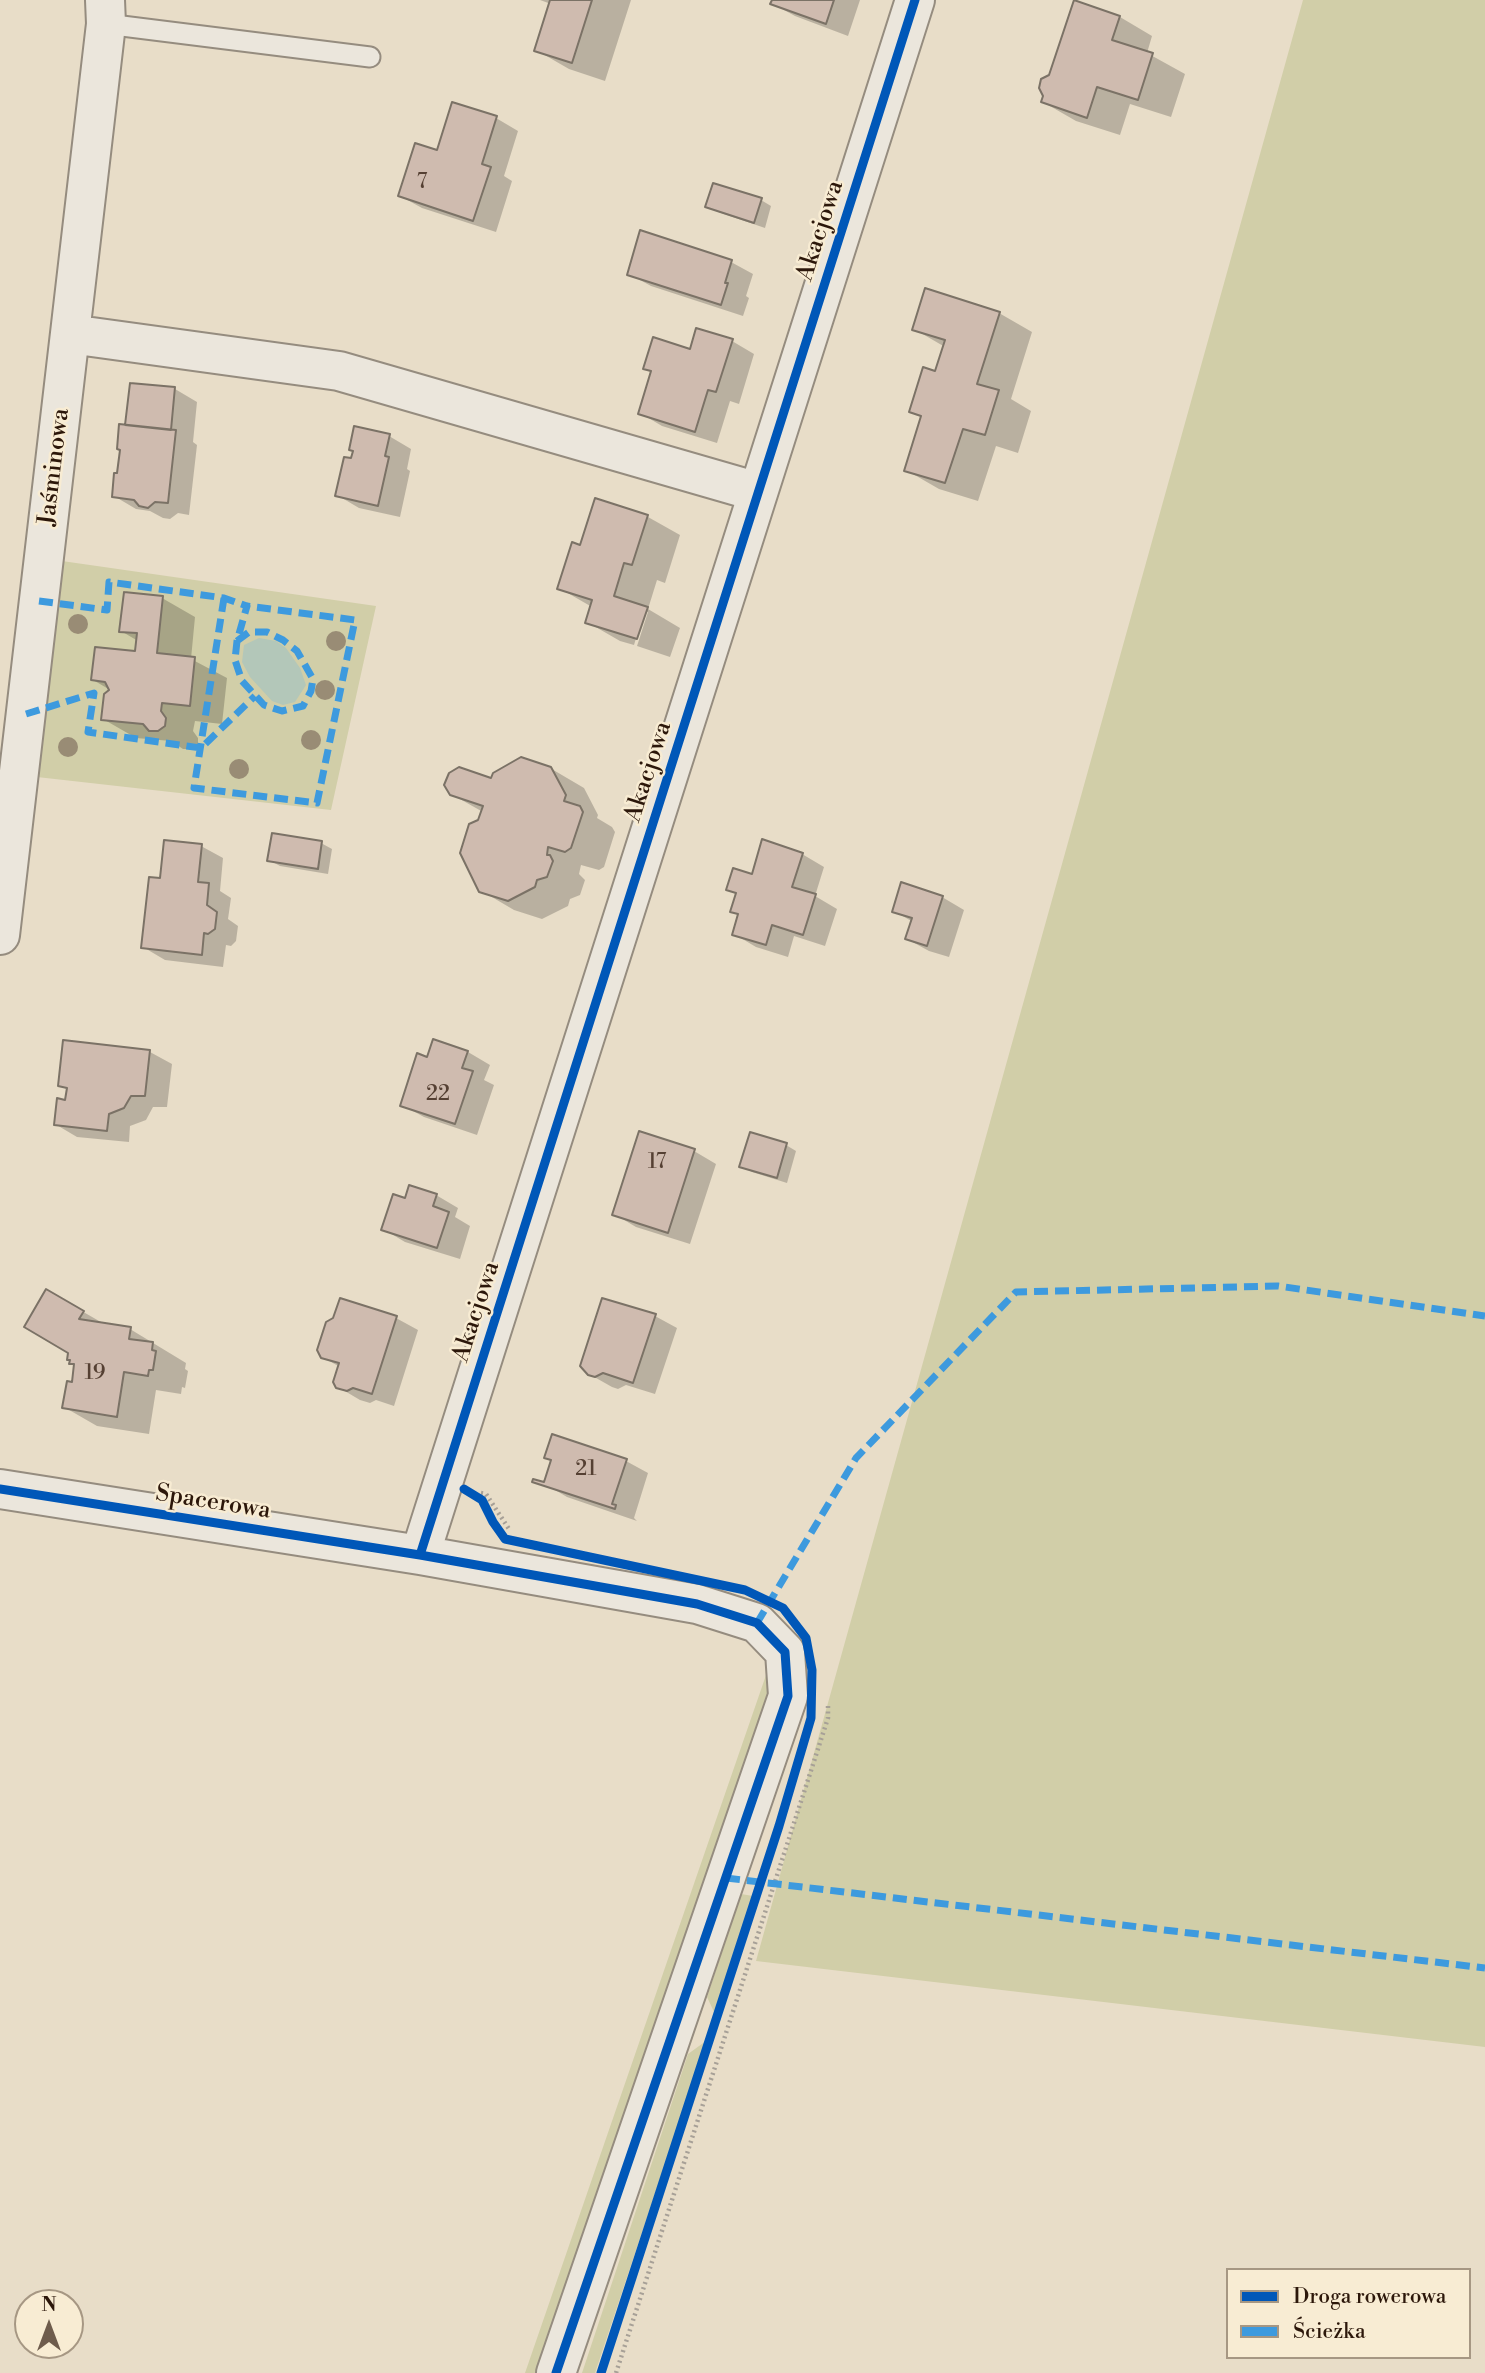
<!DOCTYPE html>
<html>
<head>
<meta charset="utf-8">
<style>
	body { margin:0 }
	#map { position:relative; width:1485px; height:2373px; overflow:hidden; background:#e8ddc8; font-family:"Libre Bodoni",serif }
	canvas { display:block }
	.legend { position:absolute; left:1226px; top:2268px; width:245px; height:91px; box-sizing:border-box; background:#f8ecd3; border:2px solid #a69783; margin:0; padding:9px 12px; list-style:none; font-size:21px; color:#2c170a }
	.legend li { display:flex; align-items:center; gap:14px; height:35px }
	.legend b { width:35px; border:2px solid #a69783 }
	.north { position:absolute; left:14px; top:2289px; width:70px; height:70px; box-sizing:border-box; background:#f8ecd3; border:2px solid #a69783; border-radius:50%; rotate:0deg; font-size:19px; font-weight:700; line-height:28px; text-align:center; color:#2c170a }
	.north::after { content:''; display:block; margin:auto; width:24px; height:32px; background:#6e5c4c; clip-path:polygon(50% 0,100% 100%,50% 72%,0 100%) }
</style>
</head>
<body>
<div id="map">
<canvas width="1485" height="2373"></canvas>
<ul class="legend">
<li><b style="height:9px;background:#0057b8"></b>Droga rowerowa</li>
<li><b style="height:9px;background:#3d9ade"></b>Ścieżka</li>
</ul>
<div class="north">N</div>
</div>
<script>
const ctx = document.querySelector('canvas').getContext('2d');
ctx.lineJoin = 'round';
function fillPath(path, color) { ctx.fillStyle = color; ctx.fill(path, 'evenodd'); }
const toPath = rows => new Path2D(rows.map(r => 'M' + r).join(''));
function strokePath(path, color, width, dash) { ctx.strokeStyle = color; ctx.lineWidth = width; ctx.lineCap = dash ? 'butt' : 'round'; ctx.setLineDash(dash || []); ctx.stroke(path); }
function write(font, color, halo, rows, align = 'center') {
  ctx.font = font + ' "Libre Bodoni",serif'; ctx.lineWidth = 5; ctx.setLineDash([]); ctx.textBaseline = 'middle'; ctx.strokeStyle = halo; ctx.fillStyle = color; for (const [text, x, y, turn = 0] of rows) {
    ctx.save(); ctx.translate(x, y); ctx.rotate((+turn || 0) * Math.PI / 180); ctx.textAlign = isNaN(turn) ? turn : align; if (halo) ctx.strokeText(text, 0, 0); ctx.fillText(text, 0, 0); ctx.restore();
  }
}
const green = toPath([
	[1303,0,1485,0,1485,2047,756,1961],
	[55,560,376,606,331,810,28,776],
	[774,1652,779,1668,543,2373,525,2373],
	[741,1894,753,1896,715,2014,707,1997],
	[706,2041,595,2373,582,2373,688,2054]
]);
const water = toPath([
	[259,638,276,641,286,648,300,668,306,685,295,702,283,705,272,701,250,677,242,662,244,645]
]);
const shadow = toPath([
	[540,0,631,0,605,81,569,69,536,50,551,4],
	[774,0,860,0,848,36,795,16,773,4],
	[1075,3,1120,17,1152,36,1147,53,1185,74,1171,117,1130,104,1120,135,1076,121,1043,102],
	[496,118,518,131,504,176,512,181,496,232,422,208,400,196,439,152],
	[761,200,771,206,765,228,718,212,707,206],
	[731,262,753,274,746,296,749,298,743,316,651,286,629,274],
	[999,313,1032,332,1011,399,1031,411,1018,453,996,446,978,501,939,489,906,470,922,417,911,411,937,373,945,347,914,329],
	[697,330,732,341,754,354,739,404,730,401,717,443,662,426,640,413,653,372,645,368,691,351],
	[175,389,197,402,193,442,197,445,189,515,178,513,170,519,163,518,150,511,136,509,114,496,126,427],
	[389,436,411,449,407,469,410,471,400,517,359,508,337,495,352,460],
	[596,500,648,517,680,535,665,583,657,580,648,609,680,628,670,657,637,646,648,612,644,612,634,645,620,641,587,622,592,607,559,588,582,547],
	[162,598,195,617,191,659,227,678,222,724,195,721,193,731,198,738,198,745,191,749,183,749,171,741,136,738,103,719,112,691,93,680,137,653,138,641,121,631],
	[550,768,584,788,598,815,597,818,612,827,615,832,604,867,599,870,581,865,579,874,585,880,580,895,570,899,568,906,542,919,514,910,480,890,479,821,483,812,451,794,493,780],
	[321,843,332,849,328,874,280,866,269,860],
	[201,846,223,858,220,891,231,898,228,919,238,926,236,941,231,946,226,945,223,967,165,960,143,947,162,880],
	[802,854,824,867,815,896,837,909,825,946,794,936,788,957,756,947,734,934,740,915,732,911,738,894,728,889],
	[942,897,964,910,949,957,929,951,907,939,913,922,894,911],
	[150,1052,172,1064,167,1107,153,1107,146,1120,130,1126,129,1142,77,1137,55,1124,67,1102,68,1090,60,1085],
	[468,1052,490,1065,484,1080,494,1085,477,1135,424,1117,402,1105,428,1059],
	[786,1145,796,1151,787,1183,752,1172,741,1166],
	[694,1151,716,1164,690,1244,636,1227,614,1214],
	[436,1195,458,1208,455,1217,470,1226,460,1259,405,1242,383,1229,406,1200],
	[47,1291,106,1325,130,1329,186,1363,185,1369,188,1371,185,1388,182,1387,181,1394,156,1390,149,1434,97,1426,64,1407,73,1384,76,1366,71,1363,70,1352],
	[655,1316,677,1328,655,1394,626,1385,618,1389,612,1387,589,1374],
	[396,1318,418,1330,394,1406,376,1400,370,1403,360,1400,338,1387,340,1367,322,1357],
	[626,1461,648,1473,634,1518,637,1521,567,1497,545,1484]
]);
const building = toPath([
	[550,0,592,0,572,63,534,51,550,0],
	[772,0,834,0,826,24,770,4,772,0],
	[1074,0,1120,16,1112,40,1153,53,1138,100,1097,87,1087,118,1041,102,1043,96,1039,88,1041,79,1049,75,1074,0],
	[452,102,497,116,482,164,491,167,473,221,398,196,415,143,437,150,452,102],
	[713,183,762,198,754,223,705,207,713,183],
	[640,230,732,260,725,283,728,283,721,305,627,275,640,230],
	[925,288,1000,312,977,384,999,390,985,435,963,429,945,483,904,471,921,416,909,412,923,367,935,371,945,340,912,330,925,288],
	[696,328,733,339,716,392,708,390,695,432,638,414,651,371,643,369,653,337,690,349,696,328],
	[130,383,175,387,171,430,125,425,130,383],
	[119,424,176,430,168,503,155,502,148,508,139,506,134,500,112,497,114,473,117,473,120,450,117,449,119,424],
	[354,426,390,434,385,456,389,457,378,506,335,496,344,457,351,458,353,451,349,450,354,426],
	[595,498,648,515,632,565,624,563,614,596,648,607,637,639,585,623,592,600,557,589,572,542,580,545,595,498],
	[124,592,163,596,157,653,195,657,190,706,162,703,161,711,166,718,165,726,158,731,149,731,143,724,101,720,104,694,109,690,105,682,91,680,95,647,135,651,137,633,119,632,124,592],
	[521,757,551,767,566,795,564,801,580,806,583,812,571,848,565,852,548,847,547,855,550,855,553,861,547,877,537,880,535,887,508,901,479,892,460,853,469,824,478,820,483,806,450,795,444,785,449,773,459,767,491,778,493,773,521,757],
	[272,833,322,841,318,869,267,861,272,833],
	[762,839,803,853,792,887,816,894,803,935,772,925,766,945,732,935,738,914,730,912,736,893,726,890,733,868,752,874,762,839],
	[164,840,202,844,198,882,209,883,207,905,217,912,215,929,208,934,204,933,202,955,141,948,149,877,160,878,164,840],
	[901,882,943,896,927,946,905,939,912,918,892,912,901,882],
	[433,1039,468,1051,462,1068,473,1071,455,1124,400,1106,417,1053,427,1057,433,1039],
	[63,1040,150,1050,145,1096,131,1096,124,1108,109,1114,107,1131,54,1125,57,1098,65,1100,67,1088,58,1086,63,1040],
	[639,1131,695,1149,668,1233,612,1215,639,1131],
	[750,1132,787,1143,777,1178,739,1167,750,1132],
	[409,1185,437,1194,433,1206,449,1212,437,1248,381,1230,393,1194,405,1198,409,1185],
	[46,1289,84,1311,79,1319,131,1327,129,1339,153,1342,152,1350,156,1351,153,1370,149,1370,148,1376,124,1372,117,1417,62,1408,67,1381,72,1382,74,1364,69,1364,70,1360,67,1360,68,1353,24,1327,46,1289],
	[340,1298,397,1316,372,1394,353,1388,347,1391,336,1388,333,1382,339,1363,321,1358,317,1350,326,1322,333,1318,340,1298],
	[602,1298,656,1314,633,1383,603,1373,595,1377,588,1375,580,1366,602,1298],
	[552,1434,627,1459,612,1504,616,1505,615,1509,532,1482,533,1479,544,1482,551,1460,544,1458,552,1434]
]);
const path = toPath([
	[481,1493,486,1494,509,1529],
	[616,2373,828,1718,828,1706]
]);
const lane = toPath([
	[106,24,370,57]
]);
const street = toPath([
	[70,334,339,371,758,492],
	[0,935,106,24,105,0],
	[0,1489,420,1555,697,1604,757,1623,785,1652,788,1696,556,2373],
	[420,1555,915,0]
]);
const quiet = toPath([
	[224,598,194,788,317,803,355,620,247,606],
	[39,601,107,610,109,582,224,598,247,606,237,641,235,660,242,681,264,705,282,711,303,706,311,691,313,679,297,651,283,640,267,632,249,632,237,641],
	[26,714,94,693,88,732,201,748,255,696],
	[757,1623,856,1458,1016,1292,1278,1286,1485,1316],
	[726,1878,1485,1968]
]);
const cycleway = toPath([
	[0,1489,420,1555,697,1604,757,1623,785,1652,788,1696,556,2373],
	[464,1489,482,1500,493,1522,505,1539,745,1590,783,1608,806,1638,812,1670,811,1718,779,1826,601,2373],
	[420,1555,915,0]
]);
const trees = [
	[78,624],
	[336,641],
	[325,690],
	[311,740],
	[68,747],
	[239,769]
];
const numberNames = [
	["7",422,183],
	["22",438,1095],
	["17",657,1163],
	["19",95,1374],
	["21",586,1470]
];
const streetNames = [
	["Akacjowa",821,231,-72],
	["Jaśminowa",55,467,-83],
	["Akacjowa",649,772,-72],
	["Akacjowa",477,1312,-72],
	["Spacerowa",213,1503,9]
];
fillPath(green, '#d1cea8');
fillPath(water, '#b3c7b9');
fillPath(shadow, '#0003');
fillPath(building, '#cfbbaf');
strokePath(building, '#7b7266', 2);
strokePath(lane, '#958c7f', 23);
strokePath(street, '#958c7f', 42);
strokePath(path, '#a7a097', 4.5, [2, 3.5]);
strokePath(lane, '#ebe6dc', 19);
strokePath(street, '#ebe6dc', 38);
strokePath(quiet, '#3d9ade', 7, [14, 7]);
strokePath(cycleway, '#0057b8', 9);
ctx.fillStyle = '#998c75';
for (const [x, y] of trees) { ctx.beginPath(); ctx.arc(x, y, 10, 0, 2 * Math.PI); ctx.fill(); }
write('21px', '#554033', null, numberNames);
write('24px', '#2c170a', '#f8ecd3', streetNames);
</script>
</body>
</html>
